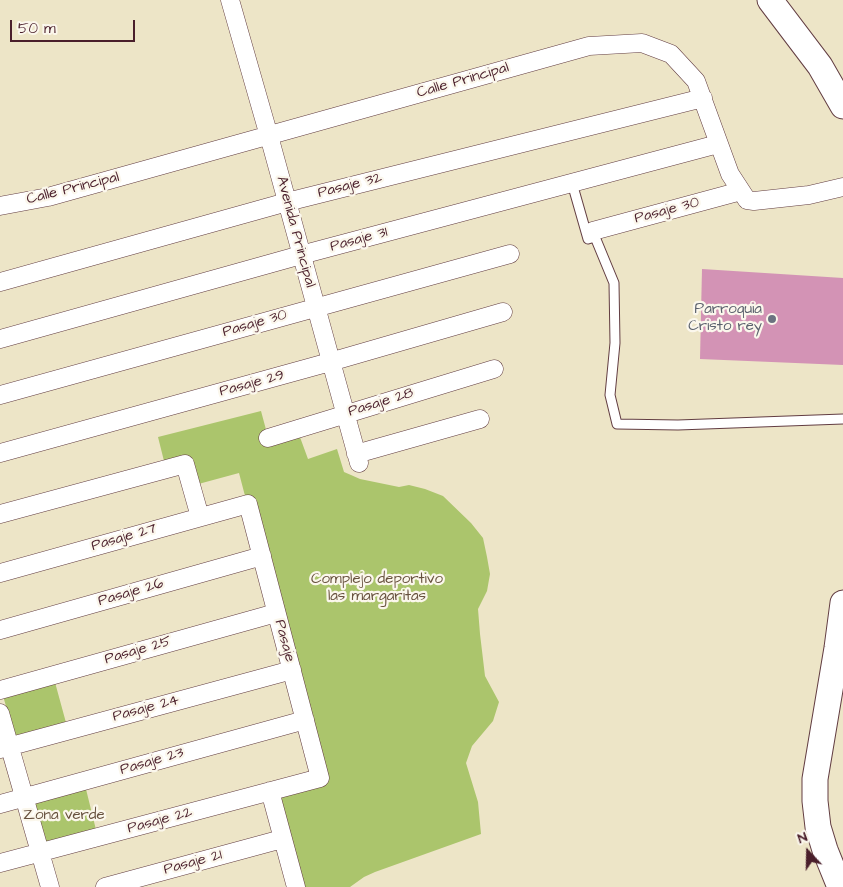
<!DOCTYPE html>
<html>
<head>
<meta charset="utf-8">
<style>
	body { margin:0 }
	#map { position:relative; width:843px; height:887px; overflow:hidden; background:#ede5c7; font-family:"Architects Daughter",sans-serif }
	canvas { display:block }
	.north { position:absolute; left:783px; top:827px; width:50px; height:50px; -webkit-text-stroke:4px #fbf7ec; paint-order:stroke; rotate:339deg; font-size:14px; font-weight:700; line-height:20px; text-align:center; color:#4a1f2b }
	.north::after { content:''; display:block; margin:auto; width:18px; height:22px; background:#4a1f2b; clip-path:polygon(50% 0,100% 100%,50% 72%,0 100%) }
	.scale { position:absolute; left:10px; top:20px; width:125px; height:22px; box-sizing:border-box; border:2px solid #4a1f2b; border-top:0; padding-left:6px; font-size:15px; line-height:18px; white-space:nowrap; color:#4a1f2b; -webkit-text-stroke:4px #fbf7ec; paint-order:stroke }
</style>
</head>
<body>
<div id="map">
<canvas width="843" height="887"></canvas>
<div class="north">N</div>
<div class="scale">50 m</div>
</div>
<script>
const ctx = document.querySelector('canvas').getContext('2d');
ctx.lineJoin = 'round';
function fillPath(path, color) { ctx.fillStyle = color; ctx.fill(path, 'evenodd'); }
const toPath = rows => new Path2D(rows.map(r => 'M' + r).join(''));
function strokePath(path, color, width, dash) { ctx.strokeStyle = color; ctx.lineWidth = width; ctx.lineCap = dash ? 'butt' : 'round'; ctx.setLineDash(dash || []); ctx.stroke(path); }
function write(font, color, halo, rows, align = 'center') {
  ctx.font = font + ' "Architects Daughter",sans-serif'; ctx.lineWidth = 4.5; ctx.setLineDash([]); ctx.textBaseline = 'middle'; ctx.strokeStyle = halo; ctx.fillStyle = color; for (const [text, x, y, turn = 0] of rows) {
    ctx.save(); ctx.translate(x, y); ctx.rotate((+turn || 0) * Math.PI / 180); ctx.textAlign = isNaN(turn) ? turn : align; if (halo) ctx.strokeText(text, 0, 0); ctx.fillText(text, 0, 0); ctx.restore();
  }
}
const green = toPath([
	[261,411,268,437,297,429,308,459,337,449,344,472,351,475,360,479,399,487,409,485,425,489,443,496,471,523,483,538,487,557,490,574,487,591,478,609,480,634,485,676,499,702,493,721,472,746,466,763,478,802,481,834,375,872,364,877,350,887,296,887,270,791,319,778,239,473,191,486,185,464,166,469,158,437],
	[53,675,68,730,17,744,1,689],
	[84,781,98,838,44,851,30,795]
]);
const building = toPath([
	[702,269,843,278,843,365,700,359]
]);
const lane = toPath([
	[572,183,588,239,595,237,614,283,615,343,610,395,617,424,678,425,843,419]
]);
const street = toPath([
	[230,0,269,136,359,463],
	[0,206,48,197,589,46,642,43,671,54,696,81,730,174,747,200,754,201,809,195,843,187],
	[593,231,741,191],
	[0,282,287,202,703,98],
	[0,339,301,255,718,144],
	[0,395,510,254],
	[268,438,494,369],
	[0,453,330,362,503,312],
	[356,454,480,419],
	[0,514,185,464,200,517],
	[0,573,248,504,320,778,0,863],
	[0,630,262,556],
	[0,690,276,613],
	[0,713,50,887],
	[0,749,292,670],
	[270,791,296,887],
	[0,804,305,720],
	[105,887,282,839]
]);
const secondary = toPath([
	[770,0,820,66,843,106],
	[840,887,825,850,818,827,815,801,815,779,837,648,843,603]
]);
const markers = [
	[772,319,5,"#6b7280"]
];
const streetNames = [
	["Calle Principal",463,81,-16],
	["Pasaje 32",350,186,-14],
	["Calle Principal",73,189,-14],
	["Pasaje 30",667,211,-15],
	["Avenida Principal",295,232,75],
	["Pasaje 31",359,240,-15],
	["Pasaje 30",255,324,-16],
	["Pasaje 29",252,384,-15],
	["Pasaje 28",381,403,-17],
	["Pasaje 27",124,538,-16],
	["Pasaje 26",131,593,-16],
	["Pasaje",284,641,75],
	["Pasaje 25",138,651,-16],
	["Pasaje 24",146,709,-15],
	["Pasaje 23",152,762,-16],
	["Pasaje 22",160,821,-15],
	["Pasaje 21",193,863,-15]
];
const worshipNames = [
	["Parroquia",762,310],
	["Cristo rey",762,327]
];
const parkNames = [
	["Complejo deportivo",377,580],
	["las margaritas",377,597],
	["Zona verde",64,816]
];
fillPath(green, '#abc56c');
fillPath(building, '#d393b5');
strokePath(lane, '#623d42', 11);
strokePath(street, '#623d42', 19);
strokePath(secondary, '#623d42', 27);
strokePath(lane, '#fff', 9);
strokePath(street, '#fff', 18);
strokePath(secondary, '#fff', 25);
for (const [x, y, r, color] of markers) { const dot = new Path2D(); dot.arc(x, y, r, 0, 2 * Math.PI); ctx.fillStyle = color; ctx.fill(dot); strokePath(dot, '#fbf7ec', 2); }
write('15px', '#4a1f2b', '#fbf7ec', streetNames);
write('15px', '#5b616d', '#fbf7ec', worshipNames, 'right');
write('15px', '#67513e', '#fbf7ec', parkNames);
</script>
</body>
</html>
